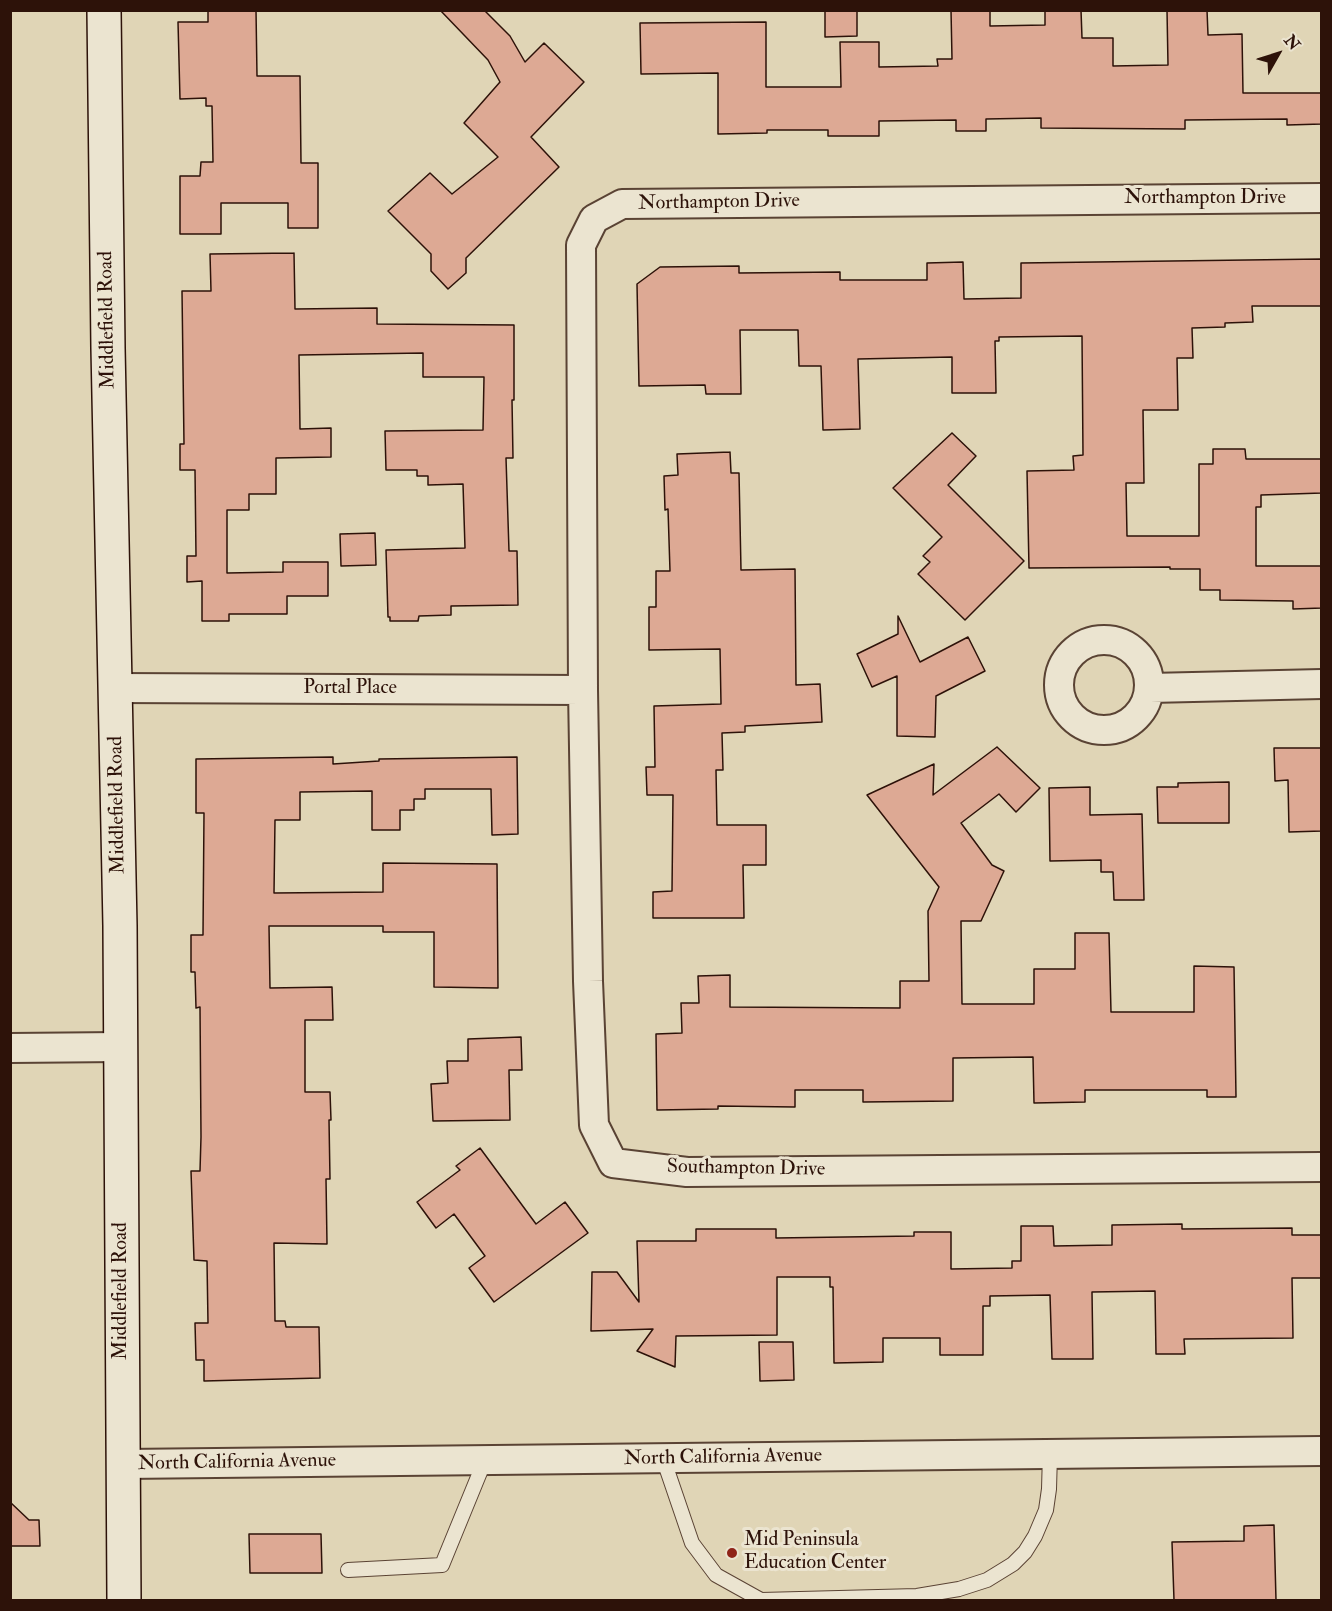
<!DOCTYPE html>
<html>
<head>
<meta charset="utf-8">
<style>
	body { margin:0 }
	#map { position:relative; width:1332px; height:1611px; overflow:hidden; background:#e0d5b6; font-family:"IM FELL Double Pica",serif }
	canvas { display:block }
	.frame { position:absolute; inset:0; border:12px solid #2d1209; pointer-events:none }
	.north { position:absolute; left:1248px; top:24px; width:60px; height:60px; -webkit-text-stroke:4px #ebe4d0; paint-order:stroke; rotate:51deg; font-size:16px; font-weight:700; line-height:24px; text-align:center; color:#2d1209 }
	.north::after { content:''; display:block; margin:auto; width:21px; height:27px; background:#2d1209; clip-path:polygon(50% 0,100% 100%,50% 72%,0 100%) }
</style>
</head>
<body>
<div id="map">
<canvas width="1332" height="1611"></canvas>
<div class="frame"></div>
<div class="north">N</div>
</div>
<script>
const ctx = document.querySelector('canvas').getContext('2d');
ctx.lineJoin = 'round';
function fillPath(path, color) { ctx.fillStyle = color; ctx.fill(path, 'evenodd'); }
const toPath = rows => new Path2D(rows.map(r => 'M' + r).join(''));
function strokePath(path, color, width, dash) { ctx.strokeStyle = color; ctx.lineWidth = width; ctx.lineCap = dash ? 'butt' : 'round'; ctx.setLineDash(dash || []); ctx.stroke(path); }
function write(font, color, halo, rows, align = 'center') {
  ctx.font = font + ' "IM FELL Double Pica",serif'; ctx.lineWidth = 6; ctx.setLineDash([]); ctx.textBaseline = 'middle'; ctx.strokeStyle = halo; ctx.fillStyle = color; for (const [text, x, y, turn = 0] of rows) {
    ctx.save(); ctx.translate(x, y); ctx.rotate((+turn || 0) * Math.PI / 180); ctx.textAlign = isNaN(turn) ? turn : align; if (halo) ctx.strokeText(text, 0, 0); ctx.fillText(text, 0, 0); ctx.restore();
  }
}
const building = toPath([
	[208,10,256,10,257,76,300,76,301,163,318,163,318,228,288,228,288,203,221,203,221,234,180,234,180,176,200,176,201,162,213,162,212,106,206,106,206,98,180,99,178,22,208,22,208,10],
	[440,10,484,10,510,36,525,62,544,43,584,82,531,137,559,167,466,258,466,273,448,289,431,271,431,254,388,211,430,173,452,194,498,157,464,123,500,82,488,60,440,10],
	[825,10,857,10,857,36,825,37,825,10],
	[951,10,990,10,990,26,1045,25,1045,10,1081,10,1082,38,1113,38,1113,66,1168,65,1167,10,1207,10,1208,35,1242,34,1243,93,1322,93,1322,124,1287,125,1287,119,1185,120,1185,129,1041,128,1041,118,986,119,986,131,956,131,956,120,879,121,879,136,828,136,828,130,767,130,767,133,718,134,718,73,641,74,640,23,766,22,766,87,841,87,840,42,879,42,879,67,938,66,937,59,952,59,951,10],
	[294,253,295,309,377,308,377,324,514,325,514,400,512,400,513,458,506,458,509,551,517,551,518,605,451,606,451,615,419,616,418,621,390,621,390,617,388,617,386,550,465,548,463,484,428,485,428,476,417,476,417,470,386,470,385,431,483,430,484,377,423,377,423,353,299,355,300,429,331,428,331,457,276,458,276,494,249,494,249,510,227,510,227,573,283,572,283,562,328,562,328,596,287,596,287,614,229,614,229,621,202,621,202,581,187,582,187,556,196,556,195,470,180,470,180,444,184,444,182,291,211,291,210,254,294,253],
	[1322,259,1322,306,1252,306,1253,322,1225,323,1225,327,1192,328,1193,358,1177,358,1178,410,1143,410,1144,483,1126,483,1127,536,1199,536,1199,464,1213,464,1213,449,1245,449,1246,459,1322,459,1322,493,1261,495,1261,507,1256,507,1256,566,1322,566,1322,608,1293,609,1293,601,1220,600,1220,590,1200,590,1200,569,1170,569,1170,567,1029,568,1027,471,1074,470,1073,456,1083,455,1082,336,999,337,999,341,995,341,996,393,952,393,952,357,858,359,860,429,823,430,821,366,799,366,798,330,740,330,741,394,706,394,705,385,639,386,637,284,660,267,739,266,739,273,840,272,840,280,927,280,927,263,963,262,964,299,1021,298,1021,263,1322,259],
	[952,433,976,456,948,485,1024,561,965,620,918,574,930,562,923,556,942,537,893,488,952,433],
	[730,452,731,473,739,473,741,570,795,569,796,685,820,684,822,722,745,726,745,732,722,733,723,770,716,770,717,825,766,825,766,865,743,865,744,918,653,918,653,892,672,891,673,795,647,795,646,767,655,767,654,706,721,704,720,649,649,650,649,607,656,607,656,571,670,571,668,509,665,510,664,476,678,475,677,454,730,452],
	[375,533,376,565,341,566,340,534,375,533],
	[898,616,920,662,968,637,985,671,936,696,935,737,897,736,897,676,872,687,857,654,898,634,898,616],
	[997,747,1040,788,1016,812,999,794,961,823,992,865,1004,871,981,921,961,921,962,1004,1034,1004,1034,969,1075,969,1075,933,1109,933,1111,1012,1194,1012,1194,966,1234,967,1236,1097,1207,1097,1207,1090,1085,1090,1085,1102,1034,1103,1033,1057,953,1058,953,1101,863,1102,863,1090,795,1090,795,1107,718,1106,718,1109,657,1110,656,1034,682,1033,681,1003,699,1003,698,976,730,975,730,1007,900,1008,900,981,929,981,928,911,939,887,867,795,934,764,933,795,997,747],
	[1274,748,1322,748,1322,831,1289,832,1288,780,1275,781,1274,748],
	[333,757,333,764,379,761,379,759,517,757,518,834,492,835,491,789,425,789,425,799,414,799,414,810,400,810,400,830,372,830,372,791,300,792,300,820,275,820,274,893,383,892,383,863,497,864,498,988,434,987,434,932,383,932,383,926,269,926,270,988,332,987,333,1020,305,1020,305,1092,330,1092,331,1120,329,1120,330,1179,326,1179,327,1244,274,1243,275,1321,285,1321,286,1327,319,1327,320,1378,204,1381,204,1360,196,1360,195,1323,208,1323,207,1261,194,1260,191,1171,200,1171,201,1137,200,1007,196,1008,195,972,191,972,191,935,203,935,204,813,196,813,196,759,333,757],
	[1229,782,1229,823,1158,823,1157,787,1178,787,1178,783,1229,782],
	[1090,787,1090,815,1142,814,1144,900,1114,900,1113,872,1101,872,1101,860,1050,861,1049,788,1090,787],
	[521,1037,522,1070,509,1070,510,1120,433,1121,431,1084,448,1083,447,1061,468,1061,468,1039,521,1037],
	[480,1148,536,1224,565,1202,588,1233,494,1302,469,1268,485,1256,454,1214,436,1228,417,1202,460,1170,456,1166,480,1148],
	[1182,1224,1182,1229,1292,1228,1292,1235,1322,1235,1322,1278,1292,1278,1293,1338,1184,1339,1185,1354,1156,1354,1155,1291,1092,1292,1093,1359,1052,1359,1050,1295,990,1296,990,1306,983,1306,983,1355,940,1355,940,1338,883,1338,883,1362,834,1363,833,1287,830,1287,830,1277,777,1277,777,1335,676,1336,675,1367,637,1351,653,1329,591,1331,592,1272,617,1272,639,1302,637,1241,696,1241,696,1229,776,1229,776,1238,914,1236,914,1232,951,1232,951,1269,1012,1268,1012,1261,1021,1261,1021,1226,1053,1226,1054,1246,1112,1245,1112,1225,1182,1224],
	[759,1342,793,1342,794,1380,760,1381,759,1342],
	[10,1502,29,1520,39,1520,40,1546,10,1546,10,1502],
	[1274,1525,1276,1600,1174,1600,1172,1542,1244,1541,1244,1526,1274,1525],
	[249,1534,321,1534,322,1573,250,1573,249,1534]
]);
const lane = toPath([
	[663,1458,692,1543,716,1575,761,1600,917,1596,959,1589,987,1580,1013,1564,1025,1552,1035,1536,1046,1510,1049,1489,1050,1454],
	[348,1570,442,1565,485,1460]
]);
const street = toPath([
	[1322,198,622,204,594,219,581,245,583,690,588,981,594,1125,613,1163,687,1172,1322,1167],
	'1059 685a45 45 0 1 1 90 0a45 45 0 1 1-90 0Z',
	[116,688,583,690],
	[1150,688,1322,684],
	[10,1048,120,1047],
	[124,1464,1322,1451]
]);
const secondary = toPath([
	[104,10,108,348,120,926,124,1600]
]);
const markers = [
	[732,1553,6,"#8f2418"]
];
const streetNames = [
	["Northampton Drive",1205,199],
	["Northampton Drive",719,203,-1],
	["Middlefield Road",108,320,-91],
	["Portal Place",350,689],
	["Middlefield Road",118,805,-91],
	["Southampton Drive",746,1169,1],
	["Middlefield Road",122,1291,-90],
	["North California Avenue",723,1458,-1],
	["North California Avenue",237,1463,-1]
];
const poiNames = [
	["Mid Peninsula",744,1541],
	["Education Center",744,1564]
];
fillPath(building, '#dda994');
strokePath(building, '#2d1209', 1.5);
strokePath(lane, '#5a4334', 16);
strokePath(street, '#5a4334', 32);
strokePath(secondary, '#2d1209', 36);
strokePath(lane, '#ebe4d0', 14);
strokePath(street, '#ebe4d0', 28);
strokePath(secondary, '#ebe4d0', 33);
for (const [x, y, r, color] of markers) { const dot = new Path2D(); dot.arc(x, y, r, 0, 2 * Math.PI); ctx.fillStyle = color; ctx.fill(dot); strokePath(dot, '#ebe4d0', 2); }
write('20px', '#2d1209', '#ebe4d0', streetNames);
write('20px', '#2d1209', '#ebe4d0', poiNames, 'left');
</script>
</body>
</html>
